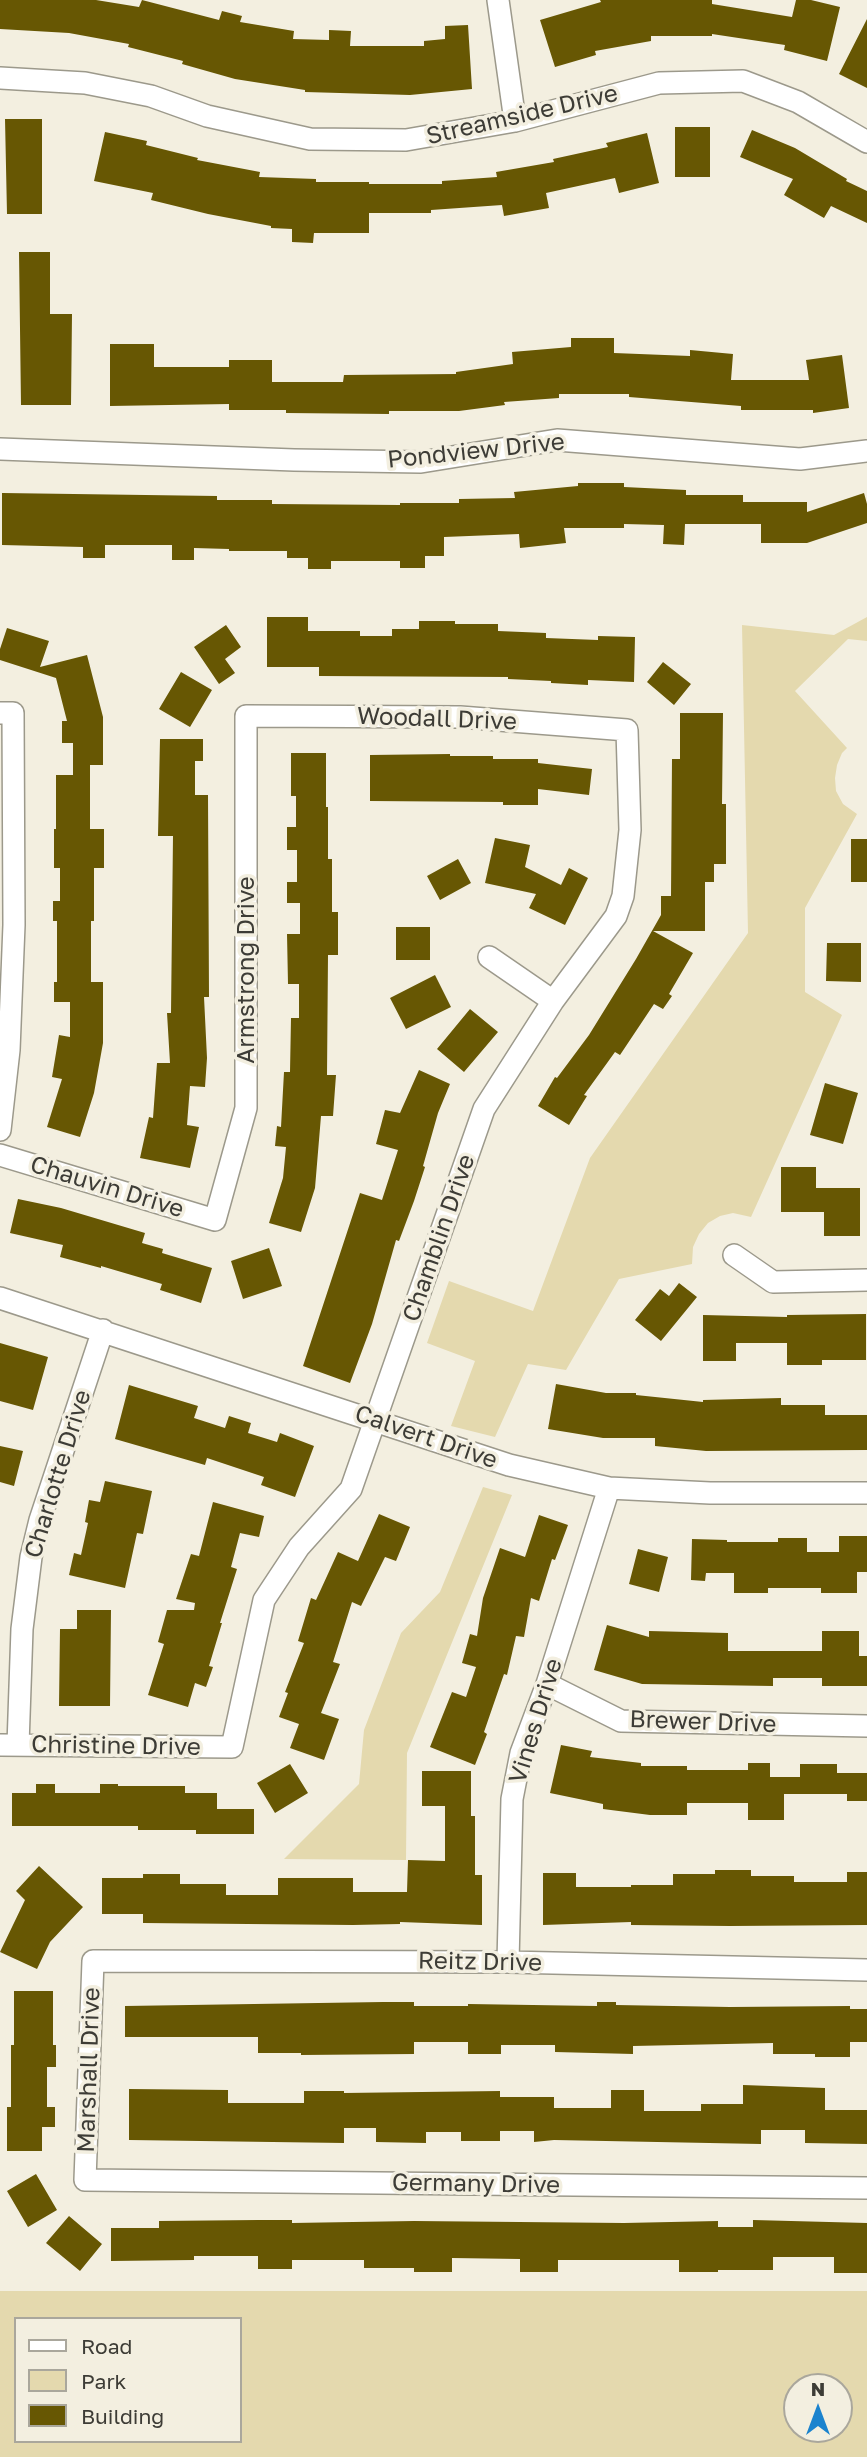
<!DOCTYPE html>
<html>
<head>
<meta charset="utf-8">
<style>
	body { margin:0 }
	#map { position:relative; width:867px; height:2457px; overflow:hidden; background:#f3efe0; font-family:"Golos Text",sans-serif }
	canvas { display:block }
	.legend { position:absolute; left:14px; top:2317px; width:228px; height:126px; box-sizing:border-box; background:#f3efe0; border:2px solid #aaa79c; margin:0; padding:9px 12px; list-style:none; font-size:21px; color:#3d3c36 }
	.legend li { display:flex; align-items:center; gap:14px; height:35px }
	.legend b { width:35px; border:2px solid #aaa79c }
	.north { position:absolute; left:783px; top:2373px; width:70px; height:70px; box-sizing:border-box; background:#f3efe0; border:2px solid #aaa79c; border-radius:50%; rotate:0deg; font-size:19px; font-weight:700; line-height:28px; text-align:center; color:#3d3c36 }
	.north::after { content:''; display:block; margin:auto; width:24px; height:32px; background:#1b83ce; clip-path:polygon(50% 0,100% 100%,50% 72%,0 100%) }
</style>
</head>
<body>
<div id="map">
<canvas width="867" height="2457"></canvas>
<ul class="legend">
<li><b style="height:9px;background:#fff"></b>Road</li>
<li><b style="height:19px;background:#e4d9ae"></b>Park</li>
<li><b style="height:19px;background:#675703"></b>Building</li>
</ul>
<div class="north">N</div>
</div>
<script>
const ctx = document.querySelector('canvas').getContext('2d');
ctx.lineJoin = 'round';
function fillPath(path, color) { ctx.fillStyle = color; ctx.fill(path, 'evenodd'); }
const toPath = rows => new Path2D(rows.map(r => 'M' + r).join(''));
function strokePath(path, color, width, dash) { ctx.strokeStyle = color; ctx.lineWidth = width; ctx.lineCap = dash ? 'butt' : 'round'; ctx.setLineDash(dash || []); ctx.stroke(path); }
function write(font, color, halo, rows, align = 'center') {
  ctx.font = font + ' "Golos Text",sans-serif'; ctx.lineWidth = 7; ctx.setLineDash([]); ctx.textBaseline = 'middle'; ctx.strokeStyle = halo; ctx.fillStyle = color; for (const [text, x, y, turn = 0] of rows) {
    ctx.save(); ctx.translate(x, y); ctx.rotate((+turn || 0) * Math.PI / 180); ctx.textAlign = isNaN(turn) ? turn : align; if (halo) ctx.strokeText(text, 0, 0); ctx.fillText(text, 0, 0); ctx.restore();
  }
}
const green = toPath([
	[867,617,867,641,848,639,795,691,847,748,842,753,837,765,835,778,836,791,843,804,857,814,805,908,805,992,842,1015,751,1217,733,1213,720,1216,708,1223,699,1234,693,1247,692,1264,619,1279,566,1370,528,1364,495,1437,451,1426,475,1361,427,1343,449,1281,533,1311,590,1158,748,933,742,625,834,635],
	[483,1487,512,1495,407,1753,406,1860,284,1859,359,1784,364,1730,401,1633,440,1592],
	[0,2291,867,2291,867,2457,0,2457],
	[16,2319,240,2319,240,2441,16,2441],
	[839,2387,839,2429,797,2429,797,2387]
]);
const building = toPath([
	[0,0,96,0,139,7,142,0,219,20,222,11,242,16,240,22,294,31,293,39,329,40,329,30,351,31,350,46,424,46,424,41,445,39,445,26,468,25,472,89,410,95,305,92,305,90,235,79,182,64,183,61,128,47,129,44,69,33,0,29],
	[600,0,712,0,712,4,792,17,796,0,811,0,840,7,827,61,784,50,785,45,712,34,712,36,651,36,651,41,595,51,596,55,555,67,540,20,601,2],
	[867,19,867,88,839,74],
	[5,119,42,119,42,214,7,214],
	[675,127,710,127,710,177,675,177],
	[752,130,795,148,847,179,846,181,867,191,867,223,831,206,824,218,784,195,793,179,740,157],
	[105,132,147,141,146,145,198,158,197,160,260,172,259,177,316,179,316,182,369,182,369,184,442,184,442,181,497,177,496,172,554,162,553,159,608,147,606,143,647,133,659,183,619,193,615,178,546,193,549,208,504,216,502,205,431,210,431,213,369,213,369,233,314,233,313,243,292,242,292,229,271,228,271,226,208,214,151,200,153,193,94,181],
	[19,252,50,252,50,314,72,314,71,405,21,405],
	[571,338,614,338,614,353,690,356,690,350,733,354,731,380,809,380,806,360,842,355,849,408,813,413,813,410,741,410,741,406,629,397,629,394,559,394,559,398,504,402,505,405,459,411,389,411,389,414,286,413,286,410,229,410,229,404,110,406,110,344,154,344,154,367,229,367,229,360,272,360,272,382,343,382,344,375,456,374,456,372,513,364,512,352,571,347],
	[578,483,624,483,624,487,686,490,686,495,743,495,743,502,807,502,807,512,864,493,867,504,867,523,807,543,761,543,761,524,685,524,684,545,663,544,664,525,624,524,624,528,564,528,566,543,520,548,519,534,444,537,444,556,425,556,425,568,400,568,400,561,331,561,331,569,308,569,308,558,287,558,287,551,229,551,229,549,194,548,194,560,172,560,172,545,105,545,105,558,83,558,83,547,2,545,2,493,217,496,217,500,272,500,272,504,400,505,400,503,459,503,459,499,515,498,514,492,578,486],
	[267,617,308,617,308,631,360,631,360,636,392,636,392,629,419,629,419,621,455,621,455,624,498,624,498,631,546,633,546,638,598,640,598,636,635,637,634,682,588,680,588,685,551,683,551,681,508,679,508,677,319,676,319,667,267,667],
	[226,625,241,647,225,659,235,673,219,684,194,647],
	[7,628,49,641,40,667,87,655,103,717,103,765,90,765,90,829,104,829,104,868,94,868,94,921,91,921,91,982,103,982,103,1043,94,1093,80,1137,47,1127,62,1079,52,1077,59,1035,70,1037,70,1002,54,1002,54,982,57,982,57,921,53,921,53,901,60,901,60,868,54,868,54,829,56,829,56,775,73,775,73,743,62,743,62,721,67,721,56,678,0,660,0,649],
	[663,662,691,684,674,705,647,682],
	[181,672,212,690,190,727,159,709],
	[680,713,723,713,722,804,726,804,726,864,714,864,714,882,705,882,705,931,653,931,693,953,669,994,672,996,663,1009,654,1004,620,1055,615,1052,584,1095,587,1096,569,1125,538,1106,555,1077,557,1078,589,1035,636,959,661,915,661,896,671,896,672,759,680,759],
	[160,739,203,739,203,761,195,761,195,795,208,795,209,997,204,997,207,1058,205,1087,190,1086,187,1125,199,1127,190,1168,140,1158,149,1117,153,1118,157,1063,170,1063,167,1013,171,1013,173,836,158,836],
	[291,753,326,753,326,807,328,807,328,859,332,859,332,912,338,912,338,955,328,955,327,1075,336,1075,333,1116,321,1116,315,1188,301,1232,269,1223,283,1178,286,1147,275,1146,277,1126,281,1127,284,1072,290,1072,291,1018,299,1018,299,984,288,984,287,934,300,934,300,903,287,903,287,882,297,882,297,850,287,850,287,827,296,827,296,796,291,796],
	[450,754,450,756,493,756,493,759,538,759,538,763,592,769,589,795,538,789,538,805,503,805,503,802,370,801,370,755],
	[495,838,530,845,525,867,561,885,569,868,588,878,565,925,529,908,536,894,485,883],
	[851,839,867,839,867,882,851,882],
	[458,859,471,883,440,900,427,876],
	[396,927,430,927,430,960,396,960],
	[827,943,861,943,861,982,826,981],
	[435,975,451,1007,406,1029,390,998],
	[470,1009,498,1032,464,1072,437,1049],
	[419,1070,450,1084,438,1113,423,1166,425,1167,414,1201,399,1241,396,1240,372,1324,350,1383,303,1366,360,1193,382,1200,398,1150,376,1144,385,1110,400,1113],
	[825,1083,858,1093,843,1144,810,1135],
	[781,1167,816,1167,816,1188,860,1188,860,1236,824,1236,824,1212,781,1212],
	[18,1199,61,1208,145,1233,142,1243,163,1249,162,1253,212,1268,201,1303,160,1290,162,1284,101,1266,101,1268,60,1257,63,1245,10,1233],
	[269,1248,282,1286,243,1299,231,1261],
	[679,1283,697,1297,661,1341,635,1320,660,1289,669,1296],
	[866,1314,866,1360,822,1360,822,1365,787,1365,787,1343,736,1343,736,1361,703,1361,703,1315,787,1317,787,1315],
	[0,1343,48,1357,33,1410,0,1401],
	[556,1384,606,1393,636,1393,636,1395,703,1402,703,1400,781,1398,781,1405,825,1405,825,1415,867,1415,867,1450,706,1451,655,1446,655,1438,603,1438,548,1429],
	[129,1385,198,1406,194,1418,225,1428,229,1416,251,1423,248,1433,277,1442,280,1433,314,1446,295,1497,261,1485,264,1477,207,1458,205,1465,115,1439],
	[0,1446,23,1451,14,1486,0,1482],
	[105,1481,152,1491,143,1534,137,1533,125,1588,69,1575,74,1553,81,1555,88,1523,85,1522,89,1500,100,1502],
	[213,1502,264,1516,259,1537,240,1533,231,1567,237,1569,220,1623,222,1623,209,1666,213,1667,206,1687,195,1683,188,1707,148,1695,164,1644,158,1642,167,1610,194,1610,195,1603,176,1599,191,1554,199,1556],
	[379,1514,410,1527,396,1561,385,1557,361,1606,352,1602,333,1662,340,1664,321,1713,339,1719,324,1760,290,1748,299,1724,279,1717,288,1693,285,1692,304,1643,298,1641,311,1598,316,1600,338,1552,358,1561],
	[539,1515,568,1525,555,1560,552,1559,539,1601,531,1598,524,1637,516,1636,507,1675,504,1674,484,1732,487,1734,475,1765,430,1747,452,1692,466,1697,476,1667,462,1663,470,1634,477,1636,483,1598,500,1548,525,1557],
	[839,1536,867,1536,867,1572,857,1572,857,1593,821,1593,821,1588,768,1588,768,1593,734,1593,734,1573,706,1573,705,1581,691,1580,692,1539,727,1540,727,1542,778,1542,778,1538,807,1538,807,1552,839,1552],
	[638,1549,668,1557,659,1592,629,1584],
	[77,1610,111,1610,110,1706,59,1706,60,1629,77,1629],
	[607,1625,649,1637,649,1631,728,1633,728,1651,822,1651,822,1631,859,1631,859,1656,867,1656,867,1686,822,1686,822,1678,773,1678,773,1686,642,1684,594,1670],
	[561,1745,592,1751,590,1757,641,1763,641,1766,687,1766,687,1770,748,1770,748,1763,770,1763,770,1777,800,1777,800,1764,837,1764,837,1773,867,1773,867,1801,847,1801,847,1794,784,1794,784,1820,748,1820,748,1803,687,1803,687,1815,650,1815,603,1809,603,1804,550,1793],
	[290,1764,308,1793,275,1813,257,1783],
	[422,1771,471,1771,471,1816,475,1816,475,1875,482,1875,482,1925,400,1922,400,1924,353,1925,143,1923,143,1914,102,1914,102,1878,143,1878,143,1874,180,1874,180,1884,226,1884,226,1895,278,1895,278,1878,353,1878,353,1892,407,1892,408,1860,445,1861,445,1806,422,1806],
	[36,1784,55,1784,55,1793,100,1793,100,1784,118,1784,118,1786,185,1786,185,1793,217,1793,217,1809,254,1809,254,1834,196,1834,196,1830,138,1830,138,1826,12,1826,12,1793,36,1793],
	[39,1866,83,1907,50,1942,37,1969,0,1952,25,1900,16,1891],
	[715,1870,751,1870,751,1876,794,1876,794,1882,847,1882,847,1872,867,1872,867,1925,730,1926,631,1925,631,1922,543,1925,543,1873,576,1873,576,1887,631,1887,631,1885,673,1885,673,1874,715,1874],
	[14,1991,53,1991,53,2045,56,2045,56,2067,47,2067,47,2107,55,2107,55,2127,42,2127,42,2151,7,2151,7,2107,11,2107,11,2045,14,2045],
	[383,2002,414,2002,414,2006,468,2006,468,2004,597,2006,597,2002,616,2002,616,2005,730,2007,850,2006,850,2009,867,2009,867,2042,850,2042,850,2057,815,2057,815,2054,773,2054,773,2043,633,2046,633,2054,555,2052,555,2045,501,2045,501,2054,468,2054,468,2042,414,2042,414,2054,301,2055,301,2053,258,2053,258,2037,125,2037,125,2006],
	[743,2085,825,2088,825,2110,867,2110,867,2144,805,2143,805,2130,761,2130,761,2144,554,2140,534,2142,534,2131,500,2131,500,2141,461,2141,461,2132,426,2132,426,2143,376,2142,376,2128,344,2128,344,2143,129,2140,129,2089,228,2090,228,2103,304,2103,304,2091,344,2091,344,2093,500,2091,500,2097,554,2097,554,2108,611,2108,611,2090,644,2090,644,2111,701,2111,701,2104,743,2104],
	[36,2174,57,2210,28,2227,7,2191],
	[69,2216,102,2244,80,2271,46,2243],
	[258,2220,292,2220,292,2223,414,2221,624,2223,718,2221,718,2227,753,2227,753,2220,867,2223,867,2273,834,2273,834,2257,773,2257,773,2270,718,2270,718,2272,679,2272,679,2260,558,2260,558,2272,520,2272,520,2259,452,2258,452,2272,414,2272,414,2268,364,2268,364,2260,292,2260,292,2269,258,2269,258,2256,194,2256,194,2260,111,2261,111,2228,159,2228,159,2221]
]);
const minor = toPath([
	[498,0,515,121],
	[0,78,85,83,151,96,207,116,310,139,406,140,515,121,659,83,743,81,798,102,867,142],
	[0,449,294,460,421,462,557,440,800,459,867,451],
	[0,713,13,713,14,925,9,1050,0,1130],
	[489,957,553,1001],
	[0,1155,215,1220,246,1108,246,716,460,717,627,730,630,830,623,896,616,916,553,1001,484,1109,351,1489,299,1547,264,1600,232,1747,0,1745],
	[734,1255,773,1282,867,1280],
	[0,1298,509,1465,609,1488,710,1493,867,1493],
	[547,1684,621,1721,867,1726],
	[18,1745,22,1629,31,1557,40,1520,103,1330],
	[508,1962,512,1799,521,1753,547,1684,609,1488],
	[867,1970,508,1962,93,1961,85,2180,867,2188]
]);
const streetNames = [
	["Streamside Drive",522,115,-13],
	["Pondview Drive",476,451,-6],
	["Woodall Drive",437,719,2],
	["Armstrong Drive",246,970,-90],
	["Chauvin Drive",107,1187,17],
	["Chamblin Drive",439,1238,-71],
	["Calvert Drive",426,1437,19],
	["Charlotte Drive",58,1474,-73],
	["Vines Drive",536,1721,-73],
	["Brewer Drive",703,1722,2],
	["Christine Drive",116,1746,1],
	["Reitz Drive",480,1962,1],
	["Marshall Drive",89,2070,-88],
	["Germany Drive",476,2184,1]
];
fillPath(green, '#e4d9ae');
fillPath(building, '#675703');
strokePath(minor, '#9c998b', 24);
strokePath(minor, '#fff', 21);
write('24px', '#3d3c36', '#f3efe0', streetNames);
</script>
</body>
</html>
